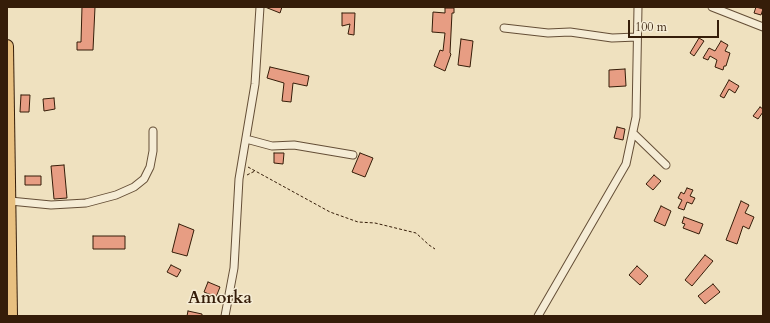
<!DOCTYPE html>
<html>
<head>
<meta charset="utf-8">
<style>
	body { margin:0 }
	#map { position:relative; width:770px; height:323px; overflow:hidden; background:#efe1bf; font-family:Cardo,serif }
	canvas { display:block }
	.frame { position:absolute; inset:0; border:8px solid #351d09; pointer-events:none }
	.scale { position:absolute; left:628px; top:20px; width:91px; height:18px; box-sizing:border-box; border:2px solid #351d09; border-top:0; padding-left:5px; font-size:12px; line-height:14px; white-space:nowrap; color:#351d09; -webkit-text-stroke:3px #f5ecd5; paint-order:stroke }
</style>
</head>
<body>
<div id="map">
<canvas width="770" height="323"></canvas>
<div class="frame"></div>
<div class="scale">100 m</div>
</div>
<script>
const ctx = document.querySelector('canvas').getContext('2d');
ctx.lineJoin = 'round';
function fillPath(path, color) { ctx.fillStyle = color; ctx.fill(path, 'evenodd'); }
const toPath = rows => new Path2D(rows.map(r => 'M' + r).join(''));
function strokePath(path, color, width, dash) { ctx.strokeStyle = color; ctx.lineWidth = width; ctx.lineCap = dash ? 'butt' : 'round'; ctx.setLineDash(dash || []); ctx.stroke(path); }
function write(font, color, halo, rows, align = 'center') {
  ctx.font = font + ' Cardo,serif'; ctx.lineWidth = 3; ctx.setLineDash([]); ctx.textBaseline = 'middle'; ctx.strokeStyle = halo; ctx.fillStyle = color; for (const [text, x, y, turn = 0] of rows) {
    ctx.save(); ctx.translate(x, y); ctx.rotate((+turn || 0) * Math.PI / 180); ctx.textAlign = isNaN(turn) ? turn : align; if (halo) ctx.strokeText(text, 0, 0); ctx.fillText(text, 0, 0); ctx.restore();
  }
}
const building = toPath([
	[82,7,95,7,93,50,77,50,77,42,81,42,82,7],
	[265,7,282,7,280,13,265,7],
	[756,7,763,9,761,15,754,13,756,7],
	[445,8,454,8,454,13,452,13,450,53,451,54,445,71,434,66,440,50,443,51,445,33,432,32,433,12,445,13,445,8],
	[342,13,355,13,354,35,348,34,350,24,342,26,342,13],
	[699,38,704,41,694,56,690,53,699,38],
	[461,39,473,41,470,67,458,65,461,39],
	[721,41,728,45,725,51,730,53,726,66,724,66,723,70,715,67,717,60,710,56,708,60,703,58,709,48,715,51,721,41],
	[270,67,309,76,307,86,293,83,291,102,282,101,284,83,267,78,270,67],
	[625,69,626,86,609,87,609,70,625,69],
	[729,80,739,86,735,93,729,89,724,98,720,96,729,80],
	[21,95,30,95,29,112,20,112,21,95],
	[54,98,55,109,44,111,43,99,54,98],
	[760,107,763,109,763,112,758,119,753,116,760,107],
	[617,127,625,129,623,140,614,138,617,127],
	[274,153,284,153,283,164,274,163,274,153],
	[360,153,373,158,365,177,352,172,360,153],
	[64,165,67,198,54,199,51,166,64,165],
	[654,175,661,181,653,190,646,184,654,175],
	[25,176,41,176,41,185,25,185,25,176],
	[687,188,693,190,690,196,695,198,692,204,687,202,684,210,678,208,682,200,678,198,681,192,684,194,687,188],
	[741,201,749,205,745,213,754,217,749,229,743,226,737,244,726,240,741,201],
	[661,206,671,211,665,226,654,221,661,206],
	[684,217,703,224,699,234,683,228,685,224,682,223,684,217],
	[179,224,194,230,187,256,172,252,179,224],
	[93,236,125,236,125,249,93,249,93,236],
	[705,255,713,261,692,286,685,280,705,255],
	[171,265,181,270,177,277,167,272,171,265],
	[637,266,648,276,640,285,629,275,637,266],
	[208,282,220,287,216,297,204,292,208,282],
	[713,284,720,292,705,304,698,296,713,284],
	[188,311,202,314,202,316,187,316,188,311]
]);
const path = toPath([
	[248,167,330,212,358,222,375,223,416,233,429,245,435,249],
	[247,175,255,171]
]);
const minor = toPath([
	[712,7,763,27],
	[504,28,548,33,570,32,612,38,637,37],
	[633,133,666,165],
	[246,139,272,146,294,145,353,155],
	[10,201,51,205,86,203,116,195,134,187,144,179,150,167,153,151,153,131],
	[225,316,234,268,239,179,255,84,260,7],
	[538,316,626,164,636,117,638,7]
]);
const trunk = toPath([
	[7,46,11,316]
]);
const districtNames = [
	["Amorka",220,299]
];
fillPath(building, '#e79d83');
strokePath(building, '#351d09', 1);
strokePath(minor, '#644e36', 9);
strokePath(trunk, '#351d09', 14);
strokePath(path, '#351d09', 1, [3, 2]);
strokePath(minor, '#f5ecd5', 7);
strokePath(trunk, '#e8c080', 12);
write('bold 17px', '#351d09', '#f5ecd5', districtNames);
</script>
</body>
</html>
